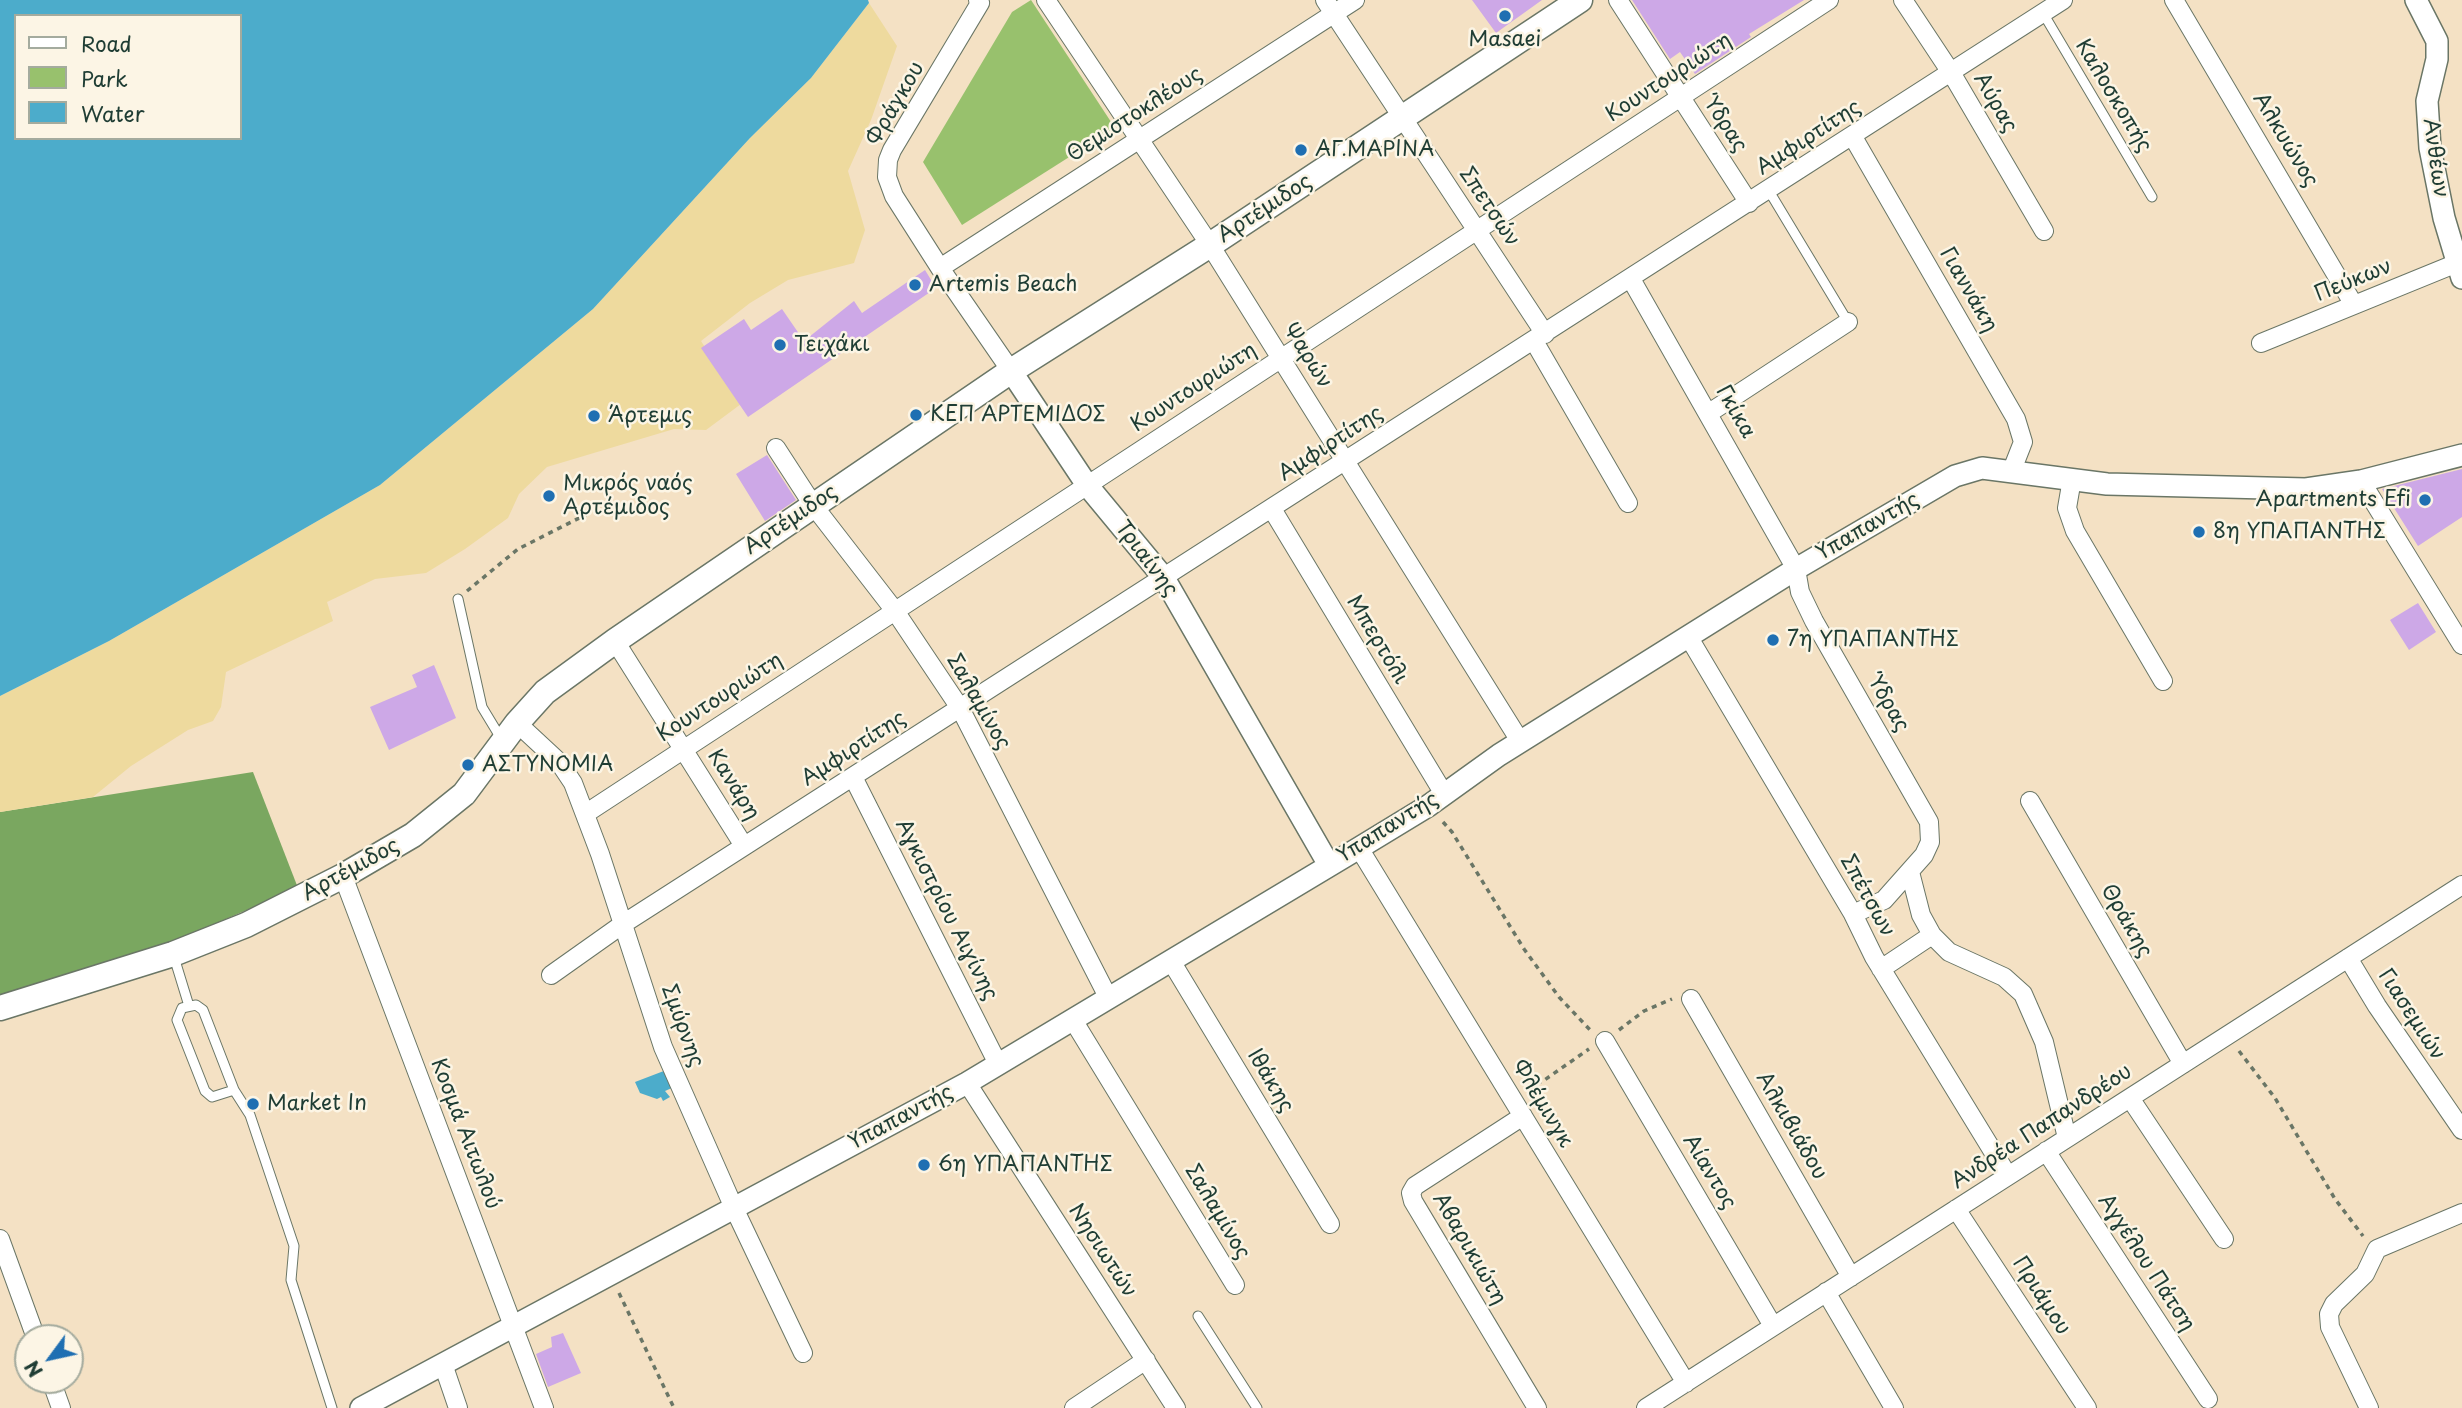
<!DOCTYPE html>
<html>
<head>
<meta charset="utf-8">
<style>
	body { margin:0 }
	#map { position:relative; width:2462px; height:1408px; overflow:hidden; background:#f4e1c4; font-family:"Playpen Sans",sans-serif }
	canvas { display:block }
	.legend { position:absolute; left:14px; top:14px; width:228px; height:126px; box-sizing:border-box; background:#fcf5e5; border:2px solid #a4ab9e; margin:0; padding:9px 12px; list-style:none; font-size:21px; color:#1f3d34 }
	.legend li { display:flex; align-items:center; gap:14px; height:35px }
	.legend b { width:35px; border:2px solid #a4ab9e }
	.north { position:absolute; left:14px; top:1324px; width:70px; height:70px; box-sizing:border-box; background:#fcf5e5; border:2px solid #a4ab9e; border-radius:50%; rotate:237deg; font-size:19px; font-weight:700; line-height:28px; text-align:center; color:#1f3d34 }
	.north::after { content:''; display:block; margin:auto; width:24px; height:32px; background:#1f6fb2; clip-path:polygon(50% 0,100% 100%,50% 72%,0 100%) }
</style>
</head>
<body>
<div id="map">
<canvas width="2462" height="1408"></canvas>
<ul class="legend">
<li><b style="height:9px;background:#fff"></b>Road</li>
<li><b style="height:19px;background:#98c16d"></b>Park</li>
<li><b style="height:19px;background:#4caccb"></b>Water</li>
</ul>
<div class="north">N</div>
</div>
<script>
const ctx = document.querySelector('canvas').getContext('2d');
ctx.lineJoin = 'round';
function fillPath(path, color) { ctx.fillStyle = color; ctx.fill(path, 'evenodd'); }
const toPath = rows => new Path2D(rows.map(r => 'M' + r).join(''));
function strokePath(path, color, width, dash) { ctx.strokeStyle = color; ctx.lineWidth = width; ctx.lineCap = dash ? 'butt' : 'round'; ctx.setLineDash(dash || []); ctx.stroke(path); }
function write(font, color, halo, rows, align = 'center') {
  ctx.font = font + ' "Playpen Sans",sans-serif'; ctx.lineWidth = 5; ctx.setLineDash([]); ctx.textBaseline = 'middle'; ctx.strokeStyle = halo; ctx.fillStyle = color; for (const [text, x, y, turn = 0] of rows) {
    ctx.save(); ctx.translate(x, y); ctx.rotate((+turn || 0) * Math.PI / 180); ctx.textAlign = isNaN(turn) ? turn : align; if (halo) ctx.strokeText(text, 0, 0); ctx.fillText(text, 0, 0); ctx.restore();
  }
}
const green = toPath([
	[1031,0,1115,128,962,225,923,162,1012,12]
]);
const forest = toPath([
	[253,772,298,888,184,937,86,973,0,997,0,812]
]);
const sand = toPath([
	[869,3,897,46,871,120,848,171,865,230,854,263,788,280,750,303,701,341,741,404,706,430,674,429,547,467,519,494,508,518,465,549,426,573,375,579,327,602,333,621,226,672,221,707,213,721,188,730,131,766,93,797,0,812,0,696,109,641,380,485,593,309,750,138,811,78]
]);
const water = toPath([
	[0,0,868,0,869,3,811,78,750,138,593,309,380,485,109,641,0,696],
	[16,16,240,16,240,138,16,138],
	[669,1069,674,1087,665,1091,670,1097,663,1101,661,1097,657,1099,640,1093,635,1082]
]);
const building = toPath([
	[1472,0,1542,0,1496,33],
	[1632,0,1804,0,1749,34,1751,37,1695,74,1680,52,1670,59],
	[925,270,936,288,748,417,701,348,744,319,751,330,782,309,804,341,854,301,862,313],
	[767,455,796,500,765,521,736,474],
	[2462,469,2462,517,2418,546,2382,489],
	[2418,603,2436,632,2409,650,2390,620],
	[434,665,456,718,389,750,370,707,417,687,412,675],
	[563,1333,581,1373,548,1387,536,1354,552,1347,551,1337]
]);
const path = toPath([
	[467,591,518,549,597,509],
	[1443,822,1452,832,1524,949,1559,997,1592,1032],
	[1619,1030,1644,1011,1672,999],
	[2239,1051,2275,1098,2335,1199,2363,1236],
	[1527,1087,1543,1081,1589,1049],
	[619,1293,674,1408]
]);
const service = toPath([
	[2043,13,2152,197],
	[1769,191,1848,322],
	[458,599,482,707,502,740],
	[174,957,189,1006],
	[234,1090,203,1010,196,1005,182,1008,177,1020,205,1091,212,1097,234,1090,250,1115,294,1246,291,1280,332,1408],
	[1198,1316,1257,1408]
]);
const minor = toPath([
	[978,0,980,3,892,150,888,160,887,177,894,196,940,268,1011,371],
	[1046,0,1210,245,1520,741],
	[1325,0,1545,334],
	[1618,0,1749,203],
	[1903,0,1952,74,2044,231],
	[2174,0,2354,305],
	[1853,137,2016,419,2023,442,2012,470],
	[940,268,1355,0],
	[1631,279,1796,569,1800,592,1814,621,1929,822,1930,842,1924,855,1884,900,1853,914],
	[1534,341,1628,503],
	[2261,343,2462,261],
	[1709,413,1848,322],
	[776,448,813,505,895,611,960,708,1109,999],
	[2072,479,2067,508,2075,531,2163,681],
	[2361,481,2462,645],
	[1272,509,1444,794],
	[1688,636,1853,914,1874,957,2008,1176],
	[615,641,744,846],
	[517,723,559,762,573,783,600,854,663,1047,734,1208,803,1353],
	[853,777,998,1064],
	[2030,801,2183,1064],
	[585,814,1829,0],
	[1359,848,1686,1383],
	[1910,872,1921,915,1932,935,1949,952,2004,977,2023,994,2044,1042,2067,1138],
	[343,876,544,1408],
	[2348,958,2377,1006,2462,1130],
	[1171,961,1330,1224],
	[1881,969,1932,935],
	[551,975,623,924,2063,0],
	[1691,999,1851,1277],
	[1073,1020,1235,1285],
	[1605,1041,1773,1326],
	[967,1083,1176,1408],
	[2130,1098,2224,1239],
	[1523,1116,1415,1186,1411,1193,1413,1201,1537,1408],
	[2046,1151,2208,1399],
	[1956,1209,2087,1408],
	[0,1239,36,1338],
	[1826,1292,1894,1408],
	[443,1364,458,1408],
	[51,1380,61,1408],
	[1074,1408,1146,1360],
	[1646,1408,2462,885],
	[2369,1408,2330,1327,2329,1314,2334,1304,2365,1274,2377,1249,2462,1213]
]);
const tertiary = toPath([
	[2416,0,2437,41,2437,59,2427,101,2430,148,2444,218,2462,278],
	[1011,371,1087,485,1164,578,1329,865],
	[361,1408,967,1083,1359,848,1428,806,1499,755,1796,569,1955,476,1982,468,2107,484,2306,489,2361,481,2462,455]
]);
const secondary = toPath([
	[0,1008,173,954,246,925,343,876,413,835,464,794,517,723,545,692,615,641,1011,371,1210,245,1580,0]
]);
const markers = [
	[1505,16,7,"#1f6fb2"],
	[1301,150,7,"#1f6fb2"],
	[915,285,7,"#1f6fb2"],
	[780,345,7,"#1f6fb2"],
	[916,415,7,"#1f6fb2"],
	[594,416,7,"#1f6fb2"],
	[549,496,7,"#1f6fb2"],
	[2425,500,7,"#1f6fb2"],
	[2199,532,7,"#1f6fb2"],
	[1773,640,7,"#1f6fb2"],
	[468,765,7,"#1f6fb2"],
	[253,1104,7,"#1f6fb2"],
	[924,1165,7,"#1f6fb2"]
];
const poiNames = [
	["Masaei",1505,40,"center"],
	["ΑΓ.ΜΑΡΙΝΑ",1315,150],
	["Artemis Beach",929,285],
	["Τειχάκι",794,345],
	["ΚΕΠ ΑΡΤΕΜΙΔΟΣ",930,415],
	["Άρτεμις",608,416],
	["Μικρός ναός",563,484],
	["Αρτέμιδος",563,508],
	["Apartments Efi",2411,500,"right"],
	["8η ΥΠΑΠΑΝΤΗΣ",2213,532],
	["7η ΥΠΑΠΑΝΤΗΣ",1787,640],
	["ΑΣΤΥΝΟΜΙΑ",482,765],
	["Market In",267,1104],
	["6η ΥΠΑΠΑΝΤΗΣ",938,1165]
];
const streetNames = [
	["Κουντουριώτη",1669,78,-33],
	["Καλοσκοπής",2113,96,59],
	["Αύρας",1995,103,60],
	["Φράγκου",896,104,-60],
	["Θεμιστοκλέους",1135,115,-33],
	["Ύδρας",1725,125,57],
	["Αμφιρτίτης",1809,138,-33],
	["Αλκυώνος",2285,140,59],
	["Ανθέων",2435,158,82],
	["Σπετσών",1489,207,56],
	["Αρτέμιδος",1265,209,-33],
	["Πεύκων",2353,281,-22],
	["Γιαννάκη",1968,290,60],
	["Ψαρών",1307,356,58],
	["Κουντουριώτη",1194,388,-33],
	["Γκίκα",1735,412,60],
	["Αμφιρτίτης",1331,444,-33],
	["Αρτέμιδος",791,520,-34],
	["Υπαπαντής",1868,527,-30],
	["Τριαίνης",1146,559,53],
	["Μπερτόλι",1377,640,59],
	["Κουντουριώτη",720,698,-33],
	["Σαλαμίνος",978,702,60],
	["Ύδρας",1888,704,60],
	["Αμφιρτίτης",854,749,-33],
	["Κανάρη",733,785,58],
	["Υπαπαντής",1388,828,-32],
	["Αρτέμιδος",351,870,-29],
	["Σπέτσων",1867,896,61],
	["Αγκιστρίου Αιγίνης",946,910,63],
	["Θράκης",2126,921,60],
	["Γιασεμιών",2411,1015,57],
	["Σμύρνης",682,1026,70],
	["Ιθάκης",1270,1081,59],
	["Φλέμινγκ",1542,1104,59],
	["Υπαπαντής",901,1118,-28],
	["Αλκιβιάδου",1791,1126,60],
	["Ανδρέα Παπανδρέου",2042,1127,-33],
	["Κοσμά Αιτωλού",465,1134,69],
	["Αίαντος",1709,1172,59],
	["Σαλαμίνος",1217,1212,59],
	["Αβαρικιώτη",1469,1249,60],
	["Νησιωτών",1102,1251,57],
	["Αγγέλου Πάτση",2146,1263,57],
	["Πριάμου",2041,1296,57]
];
fillPath(green, '#98c16d');
fillPath(forest, '#7aa760');
fillPath(sand, '#eeda9e');
fillPath(water, '#4caccb');
fillPath(building, '#cda8e7');
strokePath(service, '#6a7666', 11);
strokePath(minor, '#6a7666', 20);
strokePath(tertiary, '#6a7666', 24);
strokePath(secondary, '#6a7666', 27);
strokePath(path, '#6a7666', 3.5, [5, 5]);
strokePath(service, '#fff', 9);
strokePath(minor, '#fff', 18);
strokePath(tertiary, '#fff', 21);
strokePath(secondary, '#fff', 24);
for (const [x, y, r, color] of markers) { const dot = new Path2D(); dot.arc(x, y, r, 0, 2 * Math.PI); ctx.fillStyle = color; ctx.fill(dot); strokePath(dot, '#fcf5e5', 2.5); }
write('21px', '#1f3d34', '#fcf5e5', poiNames, 'left');
write('21px', '#1f3d34', '#fcf5e5', streetNames);
</script>
</body>
</html>
